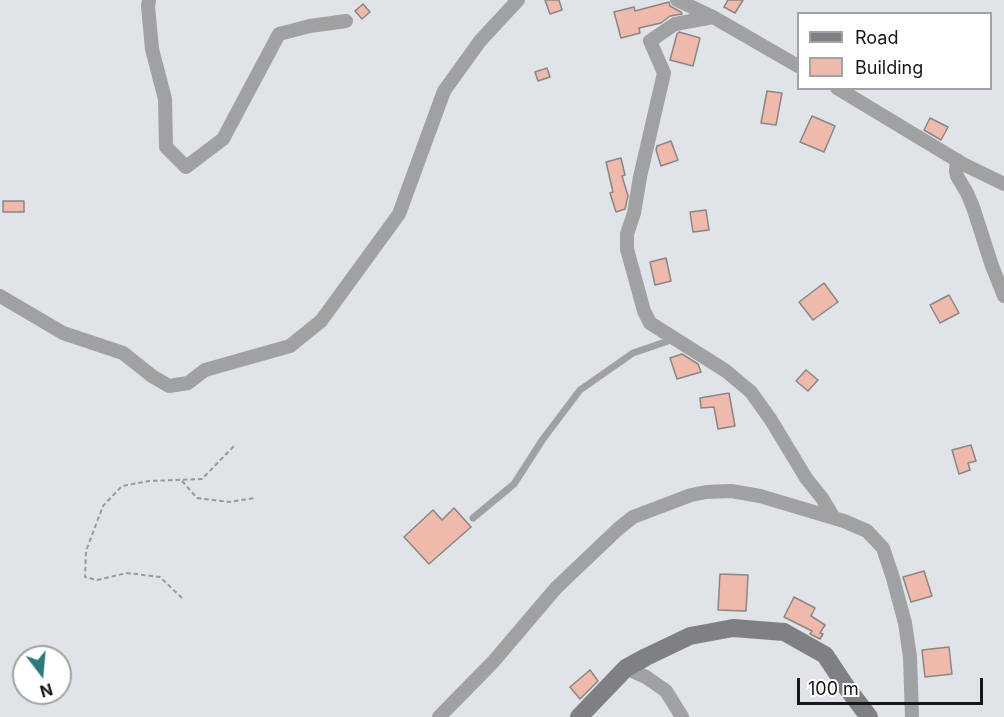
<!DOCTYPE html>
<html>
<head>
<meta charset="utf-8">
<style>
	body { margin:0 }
	#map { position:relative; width:1004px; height:717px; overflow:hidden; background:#e0e3e7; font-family:Inter,sans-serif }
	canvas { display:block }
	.legend { position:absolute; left:797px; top:12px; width:195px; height:78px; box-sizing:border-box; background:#fff; border:2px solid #a1a2a3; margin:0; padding:8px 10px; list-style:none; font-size:18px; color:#151718 }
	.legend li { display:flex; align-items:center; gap:12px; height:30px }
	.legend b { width:30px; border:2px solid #a1a2a3 }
	.north { position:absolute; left:12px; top:645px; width:60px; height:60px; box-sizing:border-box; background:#fff; border:2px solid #a1a2a3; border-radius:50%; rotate:164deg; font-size:16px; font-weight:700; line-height:24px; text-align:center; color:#151718 }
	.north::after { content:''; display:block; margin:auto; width:21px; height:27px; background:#2e787b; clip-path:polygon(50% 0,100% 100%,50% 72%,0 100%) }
	.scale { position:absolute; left:797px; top:678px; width:186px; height:27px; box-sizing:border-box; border:3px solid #151718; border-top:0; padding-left:8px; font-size:18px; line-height:21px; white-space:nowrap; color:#151718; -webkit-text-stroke:4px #fff; paint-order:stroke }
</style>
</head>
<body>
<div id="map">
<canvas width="1004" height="717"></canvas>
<ul class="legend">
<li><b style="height:8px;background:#7f8083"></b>Road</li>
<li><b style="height:16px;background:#efbaac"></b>Building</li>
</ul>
<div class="north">N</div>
<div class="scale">100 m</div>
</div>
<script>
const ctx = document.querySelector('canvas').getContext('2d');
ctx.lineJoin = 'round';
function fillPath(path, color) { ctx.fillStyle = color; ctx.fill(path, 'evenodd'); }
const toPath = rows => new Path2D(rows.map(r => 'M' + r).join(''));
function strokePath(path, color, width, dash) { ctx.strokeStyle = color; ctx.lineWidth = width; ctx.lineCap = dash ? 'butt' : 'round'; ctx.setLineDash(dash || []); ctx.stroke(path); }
const building = toPath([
	[545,0,559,0,562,10,550,14,545,0],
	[728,0,743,0,735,13,724,7,728,0],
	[669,2,670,6,681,12,682,14,670,16,661,23,639,28,640,33,621,38,614,12,634,7,635,11,669,2],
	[363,4,370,12,362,19,355,11,363,4],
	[679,32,700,38,693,66,670,60,677,34,679,32],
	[547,68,550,77,538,81,535,72,547,68],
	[767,91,782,93,776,125,761,123,767,91],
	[812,116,835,126,824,152,800,142,812,116],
	[930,118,948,127,941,140,924,130,930,118],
	[671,141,678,160,661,166,656,150,657,146,671,141],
	[621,158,625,175,622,176,628,196,625,209,616,212,610,193,613,192,606,162,621,158],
	[3,201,24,201,24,212,3,212,3,201],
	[706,210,709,230,693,232,690,212,706,210],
	[666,258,671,281,655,285,650,262,666,258],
	[824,283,838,302,813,320,799,302,824,283],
	[949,295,959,313,940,323,930,305,949,295],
	[682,354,698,364,701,372,677,379,670,358,682,354],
	[806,370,818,380,808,391,796,381,806,370],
	[729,393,735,426,718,429,714,407,701,408,700,398,729,393],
	[971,445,976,461,968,463,970,470,959,474,952,450,971,445],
	[454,508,471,527,429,564,404,537,433,510,442,520,454,508],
	[924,571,932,596,911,602,903,577,924,571],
	[720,574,748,575,746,611,718,610,720,574],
	[794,597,815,608,811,616,825,625,820,633,823,634,820,639,810,634,812,631,784,617,794,597],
	[949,647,952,674,925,677,922,650,949,647],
	[590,670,598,681,580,699,570,687,590,670]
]);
const path = toPath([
	[182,481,197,498,229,502,255,498],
	[182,598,160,577,127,573,97,580,85,577,86,551,103,506,122,486,149,481,202,479,235,445]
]);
const lane = toPath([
	[473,518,514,484,543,439,580,390,633,353,674,339]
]);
const street = toPath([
	[149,0,148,6,152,49,165,99,166,147,186,167,223,139,279,34,310,26,346,21],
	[677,0,713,17,798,66],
	[713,17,675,24,650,41,664,73,640,177,634,213,627,234,627,249,644,311,650,323,726,371,751,392,771,420,806,478,822,498,834,518],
	[837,88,963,164,1004,184],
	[957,160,956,171,957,176,967,193,973,207,992,266,1004,296],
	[0,296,63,333,123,353,152,376,169,386,188,383,205,370,290,346,321,321,399,214,444,91,480,41,518,0],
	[626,668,646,677,666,691,682,717],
	[439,717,493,662,556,588,618,529,633,517,691,495,706,492,731,491,760,496,844,521,867,531,883,548,893,578,905,623,910,657,912,717]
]);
const secondary = toPath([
	[579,717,626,668,646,657,690,636,733,628,784,632,825,655,847,688,869,717]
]);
fillPath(building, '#efbaac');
strokePath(building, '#8a8684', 1.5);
strokePath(path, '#979a9d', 2, [4.5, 3]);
strokePath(lane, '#9fa1a2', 7);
strokePath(street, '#9fa1a2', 14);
strokePath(secondary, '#7f8083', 18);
</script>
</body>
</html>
